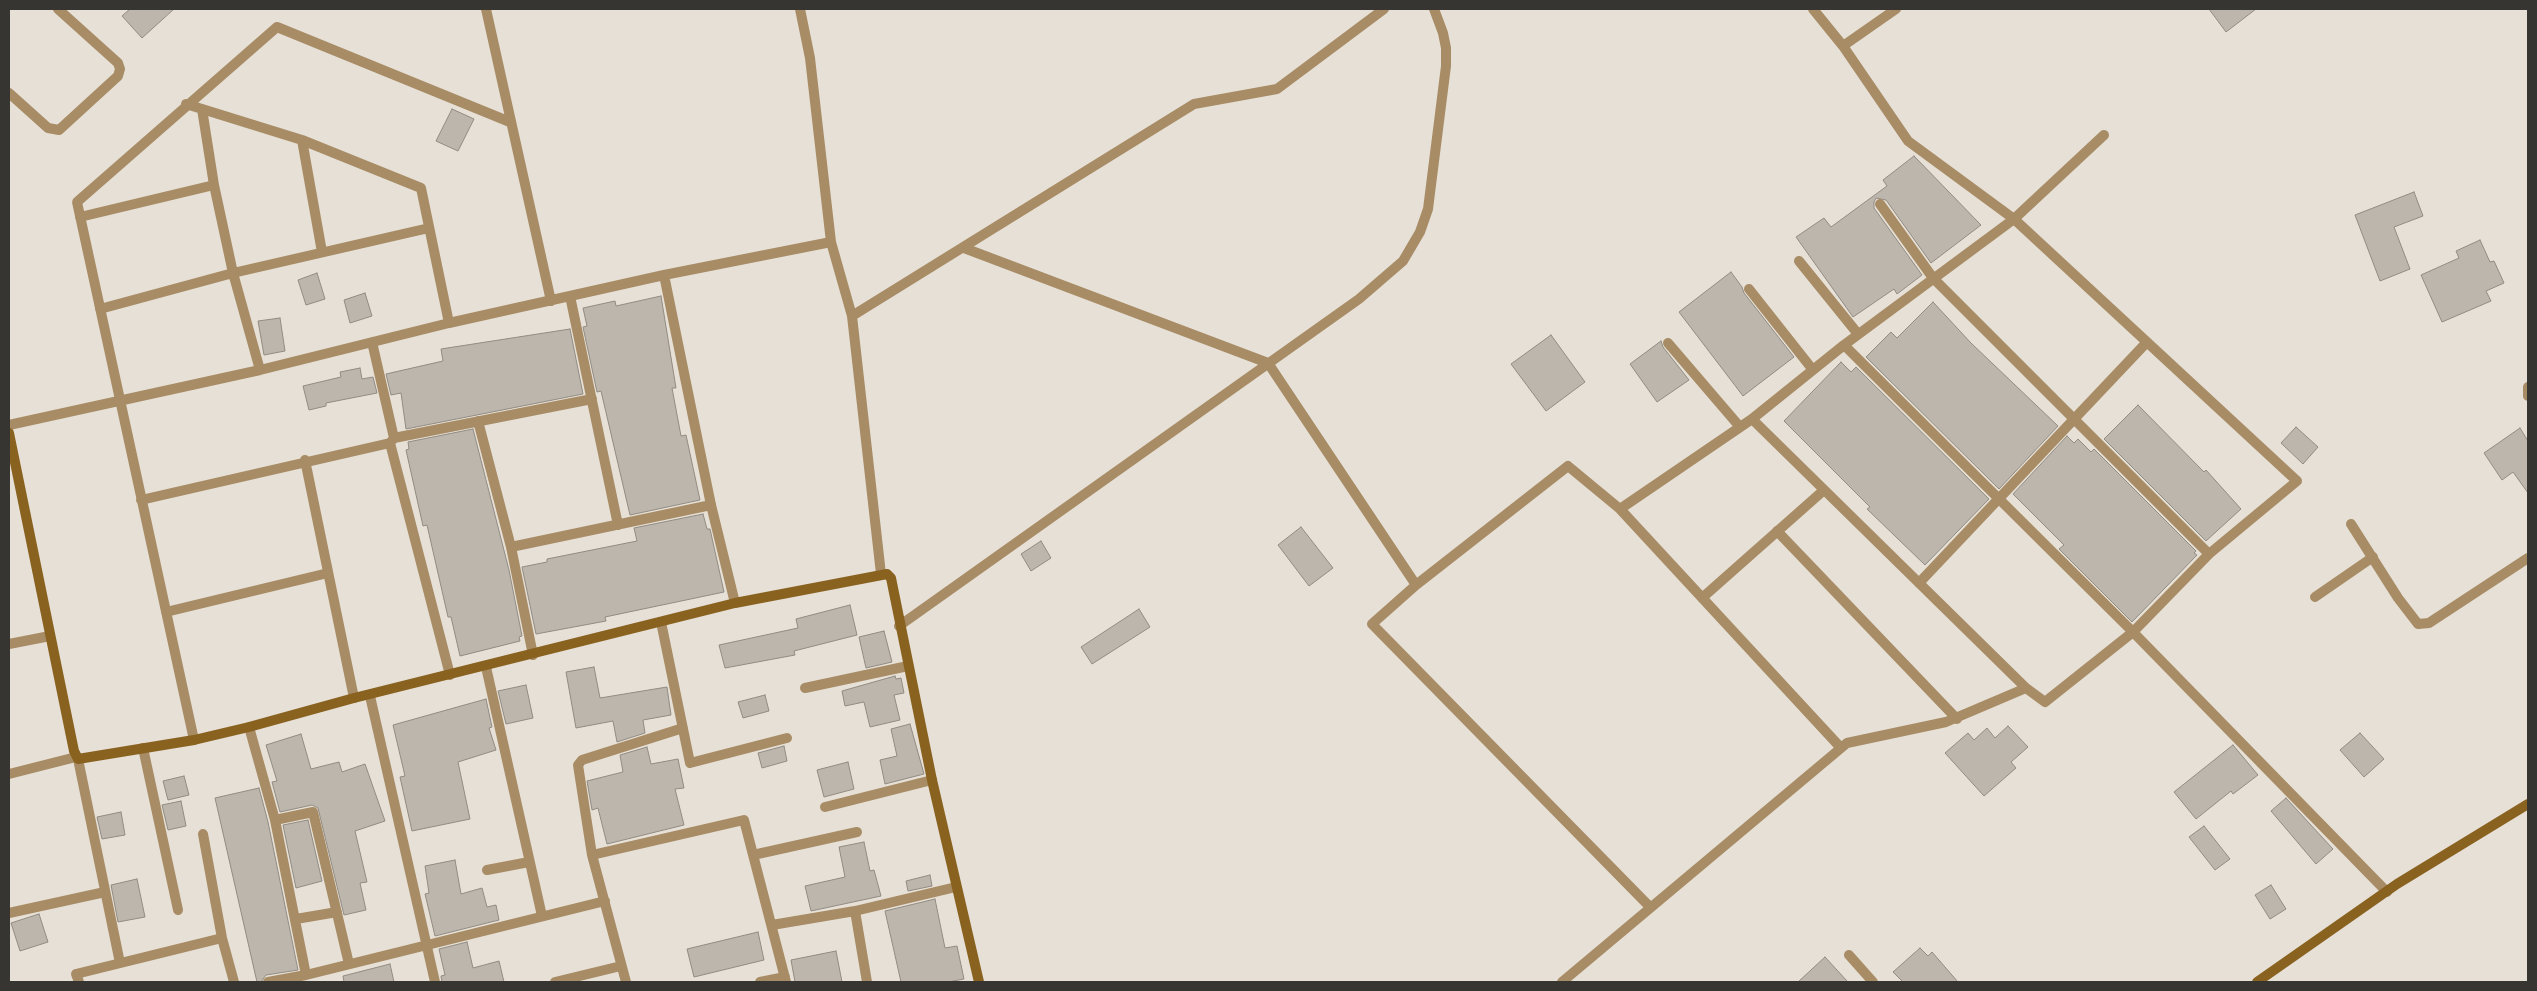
<!DOCTYPE html>
<html>
<head>
<meta charset="utf-8">
<style>
	body { margin:0 }
	#map { position:relative; width:2537px; height:991px; overflow:hidden; background:#e7e0d7; font-family:"Fira Sans Condensed",sans-serif }
	canvas { display:block }
	.frame { position:absolute; inset:0; border:10px solid #373531; pointer-events:none }
</style>
</head>
<body>
<div id="map">
<canvas width="2537" height="991"></canvas>
<div class="frame"></div>
</div>
<script>
const ctx = document.querySelector('canvas').getContext('2d');
ctx.lineJoin = 'round';
function fillPath(path, color) { ctx.fillStyle = color; ctx.fill(path, 'evenodd'); }
const toPath = rows => new Path2D(rows.map(r => 'M' + r).join(''));
function strokePath(path, color, width, dash) { ctx.strokeStyle = color; ctx.lineWidth = width; ctx.lineCap = dash ? 'butt' : 'round'; ctx.setLineDash(dash || []); ctx.stroke(path); }
const building = toPath([
	[130,9,174,9,142,38,122,16,130,9],
	[2209,9,2256,9,2226,32,2209,9],
	[452,109,474,119,458,151,436,141,452,109],
	[1914,156,1981,225,1931,263,1886,200,1876,198,1874,202,1874,208,1922,275,1897,294,1894,289,1853,317,1796,237,1824,218,1831,227,1887,186,1883,180,1914,156],
	[2414,192,2423,216,2394,227,2410,269,2380,281,2355,215,2414,192],
	[2480,240,2490,262,2494,261,2504,283,2486,291,2491,301,2442,322,2421,275,2459,258,2456,251,2480,240],
	[1731,272,1742,287,1744,293,1794,357,1743,396,1679,312,1731,272],
	[317,273,325,299,306,305,298,280,317,273],
	[365,293,372,316,350,323,344,300,365,293],
	[661,296,676,388,672,388,681,436,686,435,700,500,630,515,601,391,597,392,583,327,587,326,583,308,615,301,616,306,661,296],
	[1933,302,1971,343,2058,426,1999,489,1866,357,1891,332,1897,338,1933,302],
	[280,318,285,351,264,355,258,321,280,318],
	[570,329,583,394,406,429,401,393,391,395,386,374,443,361,441,349,570,329],
	[1551,335,1585,382,1546,411,1511,364,1551,335],
	[1661,341,1663,347,1689,380,1657,402,1630,364,1661,341],
	[1841,362,1851,372,1856,367,1989,499,1925,565,1867,509,1870,507,1784,421,1841,362],
	[360,368,362,379,373,377,377,393,326,403,326,406,309,410,303,386,341,377,340,372,360,368],
	[2138,405,2204,472,2206,470,2241,509,2206,541,2104,439,2138,405],
	[2296,427,2318,447,2303,464,2281,443,2296,427],
	[2520,428,2528,441,2528,493,2513,472,2502,480,2484,453,2520,428],
	[473,429,509,570,522,636,519,637,520,641,460,656,451,617,448,617,427,525,423,526,406,450,409,449,408,442,473,429],
	[2067,436,2074,443,2078,439,2091,452,2094,449,2196,551,2194,553,2197,555,2132,622,2059,549,2064,545,2013,494,2067,436],
	[703,514,707,529,710,529,724,592,605,617,606,621,536,634,522,567,547,562,547,559,637,541,634,528,703,514],
	[1301,527,1333,568,1309,586,1278,545,1301,527],
	[1041,541,1051,558,1031,571,1021,554,1041,541],
	[850,605,857,635,794,651,795,655,725,668,719,645,798,628,796,619,850,605],
	[1139,609,1150,627,1092,664,1081,647,1139,609],
	[884,631,892,662,866,668,859,637,884,631],
	[594,667,600,698,667,687,671,715,643,720,645,733,617,742,613,721,576,728,566,672,594,667],
	[895,676,896,679,901,678,904,693,894,695,900,720,870,727,864,702,845,706,842,691,895,676],
	[526,685,533,718,506,724,498,691,526,685],
	[765,695,769,711,743,718,738,702,765,695],
	[486,699,492,727,489,728,496,750,458,762,470,819,412,831,400,777,405,776,393,725,486,699],
	[910,724,924,774,885,784,880,760,897,756,891,729,910,724],
	[2008,726,2028,747,2011,762,2016,768,1984,796,1945,753,1968,733,1974,740,1987,728,1995,738,2008,726],
	[2360,733,2384,759,2364,777,2340,750,2360,733],
	[301,734,311,769,339,762,342,772,365,764,385,821,355,831,367,882,360,883,366,910,344,915,318,808,312,805,280,812,272,782,277,781,266,745,301,734],
	[2233,745,2258,775,2233,794,2231,791,2196,819,2174,792,2233,745],
	[784,746,787,761,762,768,758,753,784,746],
	[647,747,651,764,678,759,684,788,675,789,684,825,607,844,598,808,592,810,587,781,623,772,620,755,647,747],
	[848,762,854,789,824,797,817,770,848,762],
	[184,776,189,795,168,800,163,781,184,776],
	[259,788,268,822,298,970,266,975,261,982,257,982,215,798,259,788],
	[2286,798,2333,849,2316,864,2271,811,2286,798],
	[181,801,186,826,168,830,162,805,181,801],
	[121,812,125,835,102,839,97,817,121,812],
	[308,820,322,881,296,888,283,825,308,820],
	[2204,826,2230,859,2215,870,2189,837,2204,826],
	[864,842,870,871,874,870,881,896,811,911,805,886,845,877,839,847,864,842],
	[455,860,461,894,482,888,487,907,496,905,499,920,435,936,425,894,429,893,425,866,455,860],
	[930,875,932,886,908,891,906,881,930,875],
	[137,879,145,917,118,922,111,885,137,879],
	[2271,885,2286,909,2270,919,2255,895,2271,885],
	[935,899,945,948,957,946,964,979,948,982,901,982,885,911,935,899],
	[39,914,48,942,20,951,11,923,39,914],
	[758,932,764,960,694,977,687,949,758,932],
	[467,942,473,968,499,961,504,982,442,982,441,976,445,975,439,949,467,942],
	[1920,948,1928,956,1932,952,1958,982,1903,982,1893,972,1920,948],
	[836,951,842,982,795,982,791,960,836,951],
	[1825,957,1848,982,1798,982,1825,957],
	[390,964,394,982,344,982,343,976,390,964]
]);
const lane = toPath([
	[2014,219,2104,135],
	[2528,387,2528,396]
]);
const street = toPath([
	[486,9,551,301],
	[800,9,810,58,831,242,852,316,881,574],
	[1843,46,1896,9],
	[9,93,48,128,59,130,118,76,120,69,118,63,58,9],
	[186,104,302,140,421,188,449,323],
	[202,109,214,185,233,273,260,370],
	[302,140,322,252],
	[1880,204,1933,278,2209,554],
	[80,217,214,185],
	[964,248,1268,363,1416,585],
	[1799,261,1858,334],
	[664,275,711,505,735,603],
	[1749,289,1813,370],
	[570,296,618,525],
	[100,309,233,273,429,228],
	[852,316,1194,104,1277,89,1384,9],
	[372,342,394,438],
	[1668,343,1740,427],
	[1844,345,2133,632,2387,892],
	[1752,419,2026,688,2045,702,2133,632,2209,554,2297,481,2014,219,1908,141,1843,46,1813,9],
	[478,421,511,547,533,655],
	[9,425,260,370,449,323,664,275,831,242],
	[390,443,450,675],
	[305,460,354,698],
	[141,500,390,443,394,438,592,399],
	[1620,509,1841,748],
	[2351,524,2398,598,2418,624,2429,623,2528,558],
	[1777,531,1957,719],
	[511,547,711,505],
	[1919,583,2147,342],
	[2315,597,2373,557],
	[1702,598,1824,490],
	[166,612,328,573],
	[661,622,690,763,787,738],
	[899,626,1359,299,1403,261,1420,232,1428,209,1446,66,1446,48,1443,33,1434,9],
	[9,644,50,636],
	[486,667,542,916],
	[805,688,908,666],
	[370,696,435,982],
	[249,727,275,820,306,975],
	[194,740,77,202,277,27,510,122],
	[143,748,178,910],
	[78,759,120,963],
	[9,774,76,757],
	[825,807,932,780],
	[275,820,313,812,349,964],
	[203,834,222,938,234,982],
	[592,855,744,820,786,982],
	[753,855,857,832],
	[487,870,529,862],
	[1650,907,1372,624,1416,585,1568,466,1620,509,1752,419,1844,345,2014,219],
	[855,911,867,982],
	[9,913,105,892],
	[296,919,337,912],
	[772,925,855,911,956,887],
	[1849,955,1873,982],
	[79,982,76,974,222,938],
	[268,982,306,975,605,901],
	[555,982,621,966],
	[626,982,592,855,578,765,582,760,683,728],
	[760,982,785,977],
	[1562,982,1847,743,1946,722,2026,688]
]);
const secondary = toPath([
	[9,433,74,751,78,759,194,740,249,727,354,698,735,603,887,574,891,578,932,780,979,982],
	[2257,982,2397,884,2528,804]
]);
fillPath(building, '#bdb6ad');
strokePath(building, '#918b82', 1);
strokePath(lane, '#a78c65', 10);
strokePath(street, '#a78c65', 10);
strokePath(secondary, '#896220', 10);
</script>
</body>
</html>
